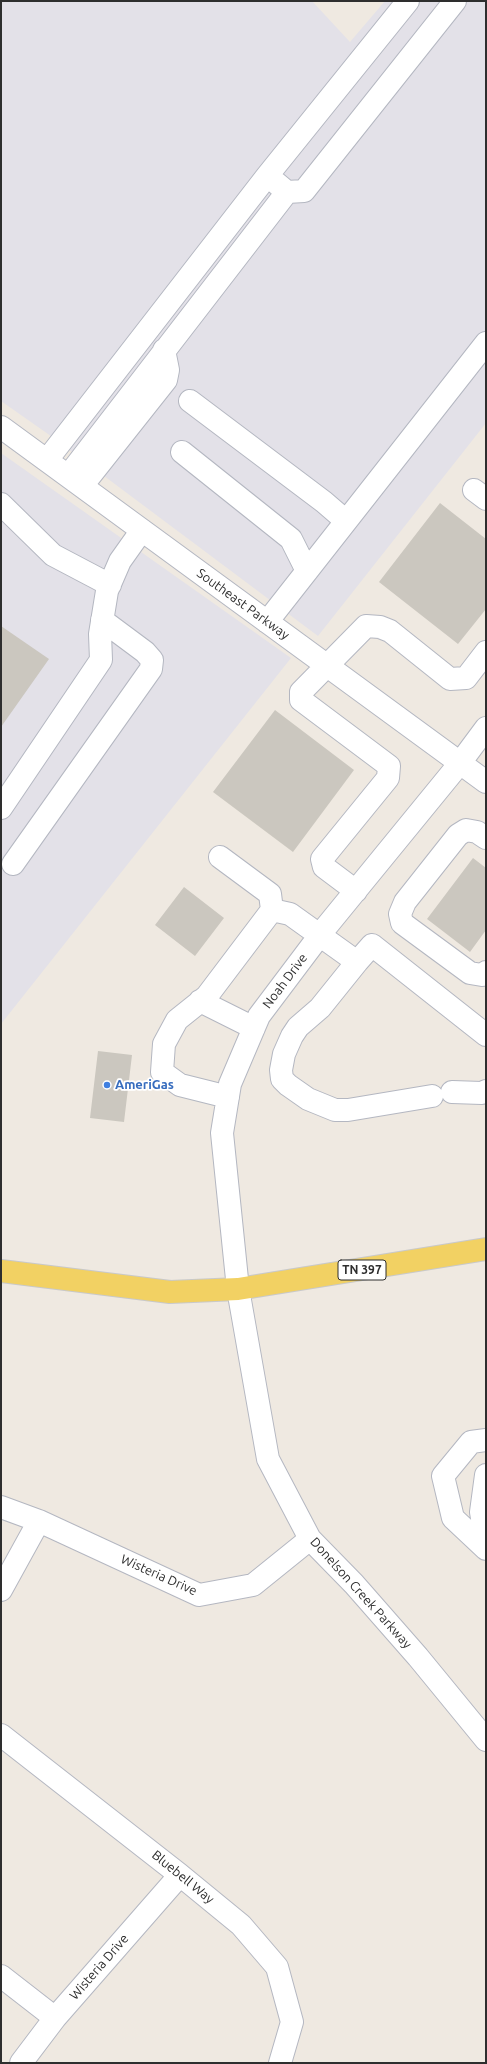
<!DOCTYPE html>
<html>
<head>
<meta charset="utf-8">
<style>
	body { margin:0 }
	#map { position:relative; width:487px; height:2064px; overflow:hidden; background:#efe9e1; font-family:Ubuntu,sans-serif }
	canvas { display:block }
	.frame { position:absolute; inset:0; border:2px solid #2e2e2e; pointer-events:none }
</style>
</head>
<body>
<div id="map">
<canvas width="487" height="2064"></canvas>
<div class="frame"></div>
</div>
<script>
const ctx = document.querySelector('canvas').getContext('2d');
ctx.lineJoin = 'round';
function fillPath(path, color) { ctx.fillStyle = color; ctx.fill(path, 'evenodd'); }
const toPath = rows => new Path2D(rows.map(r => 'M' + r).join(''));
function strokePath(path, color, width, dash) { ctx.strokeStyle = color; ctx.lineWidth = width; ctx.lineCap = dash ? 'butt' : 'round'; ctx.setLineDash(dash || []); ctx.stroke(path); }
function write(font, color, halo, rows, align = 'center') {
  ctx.font = font + ' Ubuntu,sans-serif'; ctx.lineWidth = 3.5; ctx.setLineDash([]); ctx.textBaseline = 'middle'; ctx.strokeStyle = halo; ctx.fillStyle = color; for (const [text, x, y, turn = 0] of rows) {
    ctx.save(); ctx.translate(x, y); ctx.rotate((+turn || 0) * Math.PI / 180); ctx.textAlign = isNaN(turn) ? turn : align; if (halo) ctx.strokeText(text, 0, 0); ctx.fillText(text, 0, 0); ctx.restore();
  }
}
const industrial = toPath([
	[1,1,312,1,350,42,385,1,486,1,486,423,318,636,48,434,1,401],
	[1,453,291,658,1,1024]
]);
const building = toPath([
	[440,503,486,539,486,609,458,644,379,582],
	[1,626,49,659,1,727],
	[275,710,354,770,293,852,213,792],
	[473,858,486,868,486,930,470,952,427,919],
	[184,887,224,918,195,956,155,925],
	[98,1051,132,1055,124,1122,90,1118]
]);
const minor = toPath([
	[275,182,287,192,304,191,455,1],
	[190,401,324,502,346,521],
	[1,427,486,782],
	[182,452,291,539,307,571],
	[47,460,267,176,408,1],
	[68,476,287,192],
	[82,486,166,380,168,370,164,350],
	[474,490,486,499],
	[1,504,53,555,110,585],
	[267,622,486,343],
	[486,728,460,763,326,927,259,1016,230,1084,222,1133,238,1289,268,1459,310,1539,354,1584,418,1657,486,1740],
	[1,808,101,660,100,634,107,591,120,561,142,530],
	[486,838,477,832,466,830,458,835,405,902,400,914,402,923,470,973,482,975,486,972],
	[220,857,270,894,272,910,207,996,177,1020,164,1044,162,1072,180,1085,228,1097],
	[13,864,151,669,152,660,145,652,102,620],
	[356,891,324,867,322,859,388,778,389,766,301,700,301,692,366,626,380,627,390,631,450,679,466,678,486,652],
	[272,910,290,914,357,962,320,1008,298,1027,292,1036,284,1054,281,1070,282,1079,288,1085,308,1099,335,1110,348,1110,432,1096],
	[357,962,372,945,486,1035],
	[200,1001,254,1028],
	[452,1092,482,1093,486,1091],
	[486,1440,471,1442,443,1476,453,1518,486,1549],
	[486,1475,481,1512,486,1543],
	[1,1507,39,1521,199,1595,253,1585,310,1539],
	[1,1590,39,1521],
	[1,1735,180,1875,241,1925,277,1967,292,2022,280,2063],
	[1,1976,55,2018],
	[21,2063,55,2018,180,1875]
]);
const major = toPath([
	[1,1271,170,1292,238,1289,486,1249]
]);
const markers = [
	[107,1085,4,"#3f7fe0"]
];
const shields = [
	[362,1270,48]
];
const shieldNames = [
	["TN 397",362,1270]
];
const streetNames = [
	["Southeast Parkway",243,604,36],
	["Noah Drive",285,981,-53],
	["Wisteria Drive",159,1575,24],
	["Donelson Creek Parkway",361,1593,48],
	["Bluebell Way",183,1877,39],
	["Wisteria Drive",99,1967,-49]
];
const shopNames = [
	["AmeriGas",115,1085]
];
fillPath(industrial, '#e3e1e8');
fillPath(building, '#cbc7bf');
strokePath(minor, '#b4b7c1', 24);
strokePath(major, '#c9c9c9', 24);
strokePath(minor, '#fff', 22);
strokePath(major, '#f2d163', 22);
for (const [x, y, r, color] of markers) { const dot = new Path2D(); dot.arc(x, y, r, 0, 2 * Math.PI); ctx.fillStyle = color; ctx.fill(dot); strokePath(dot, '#fff', 1.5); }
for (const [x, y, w] of shields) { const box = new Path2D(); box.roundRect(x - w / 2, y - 10, w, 20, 3); ctx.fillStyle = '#fff'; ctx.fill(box); strokePath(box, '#2e2e2e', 1); }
write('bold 12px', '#2e2e2e', null, shieldNames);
write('13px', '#2e2e2e', '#fff', streetNames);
write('bold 13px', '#366cbe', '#fff', shopNames, 'left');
</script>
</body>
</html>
